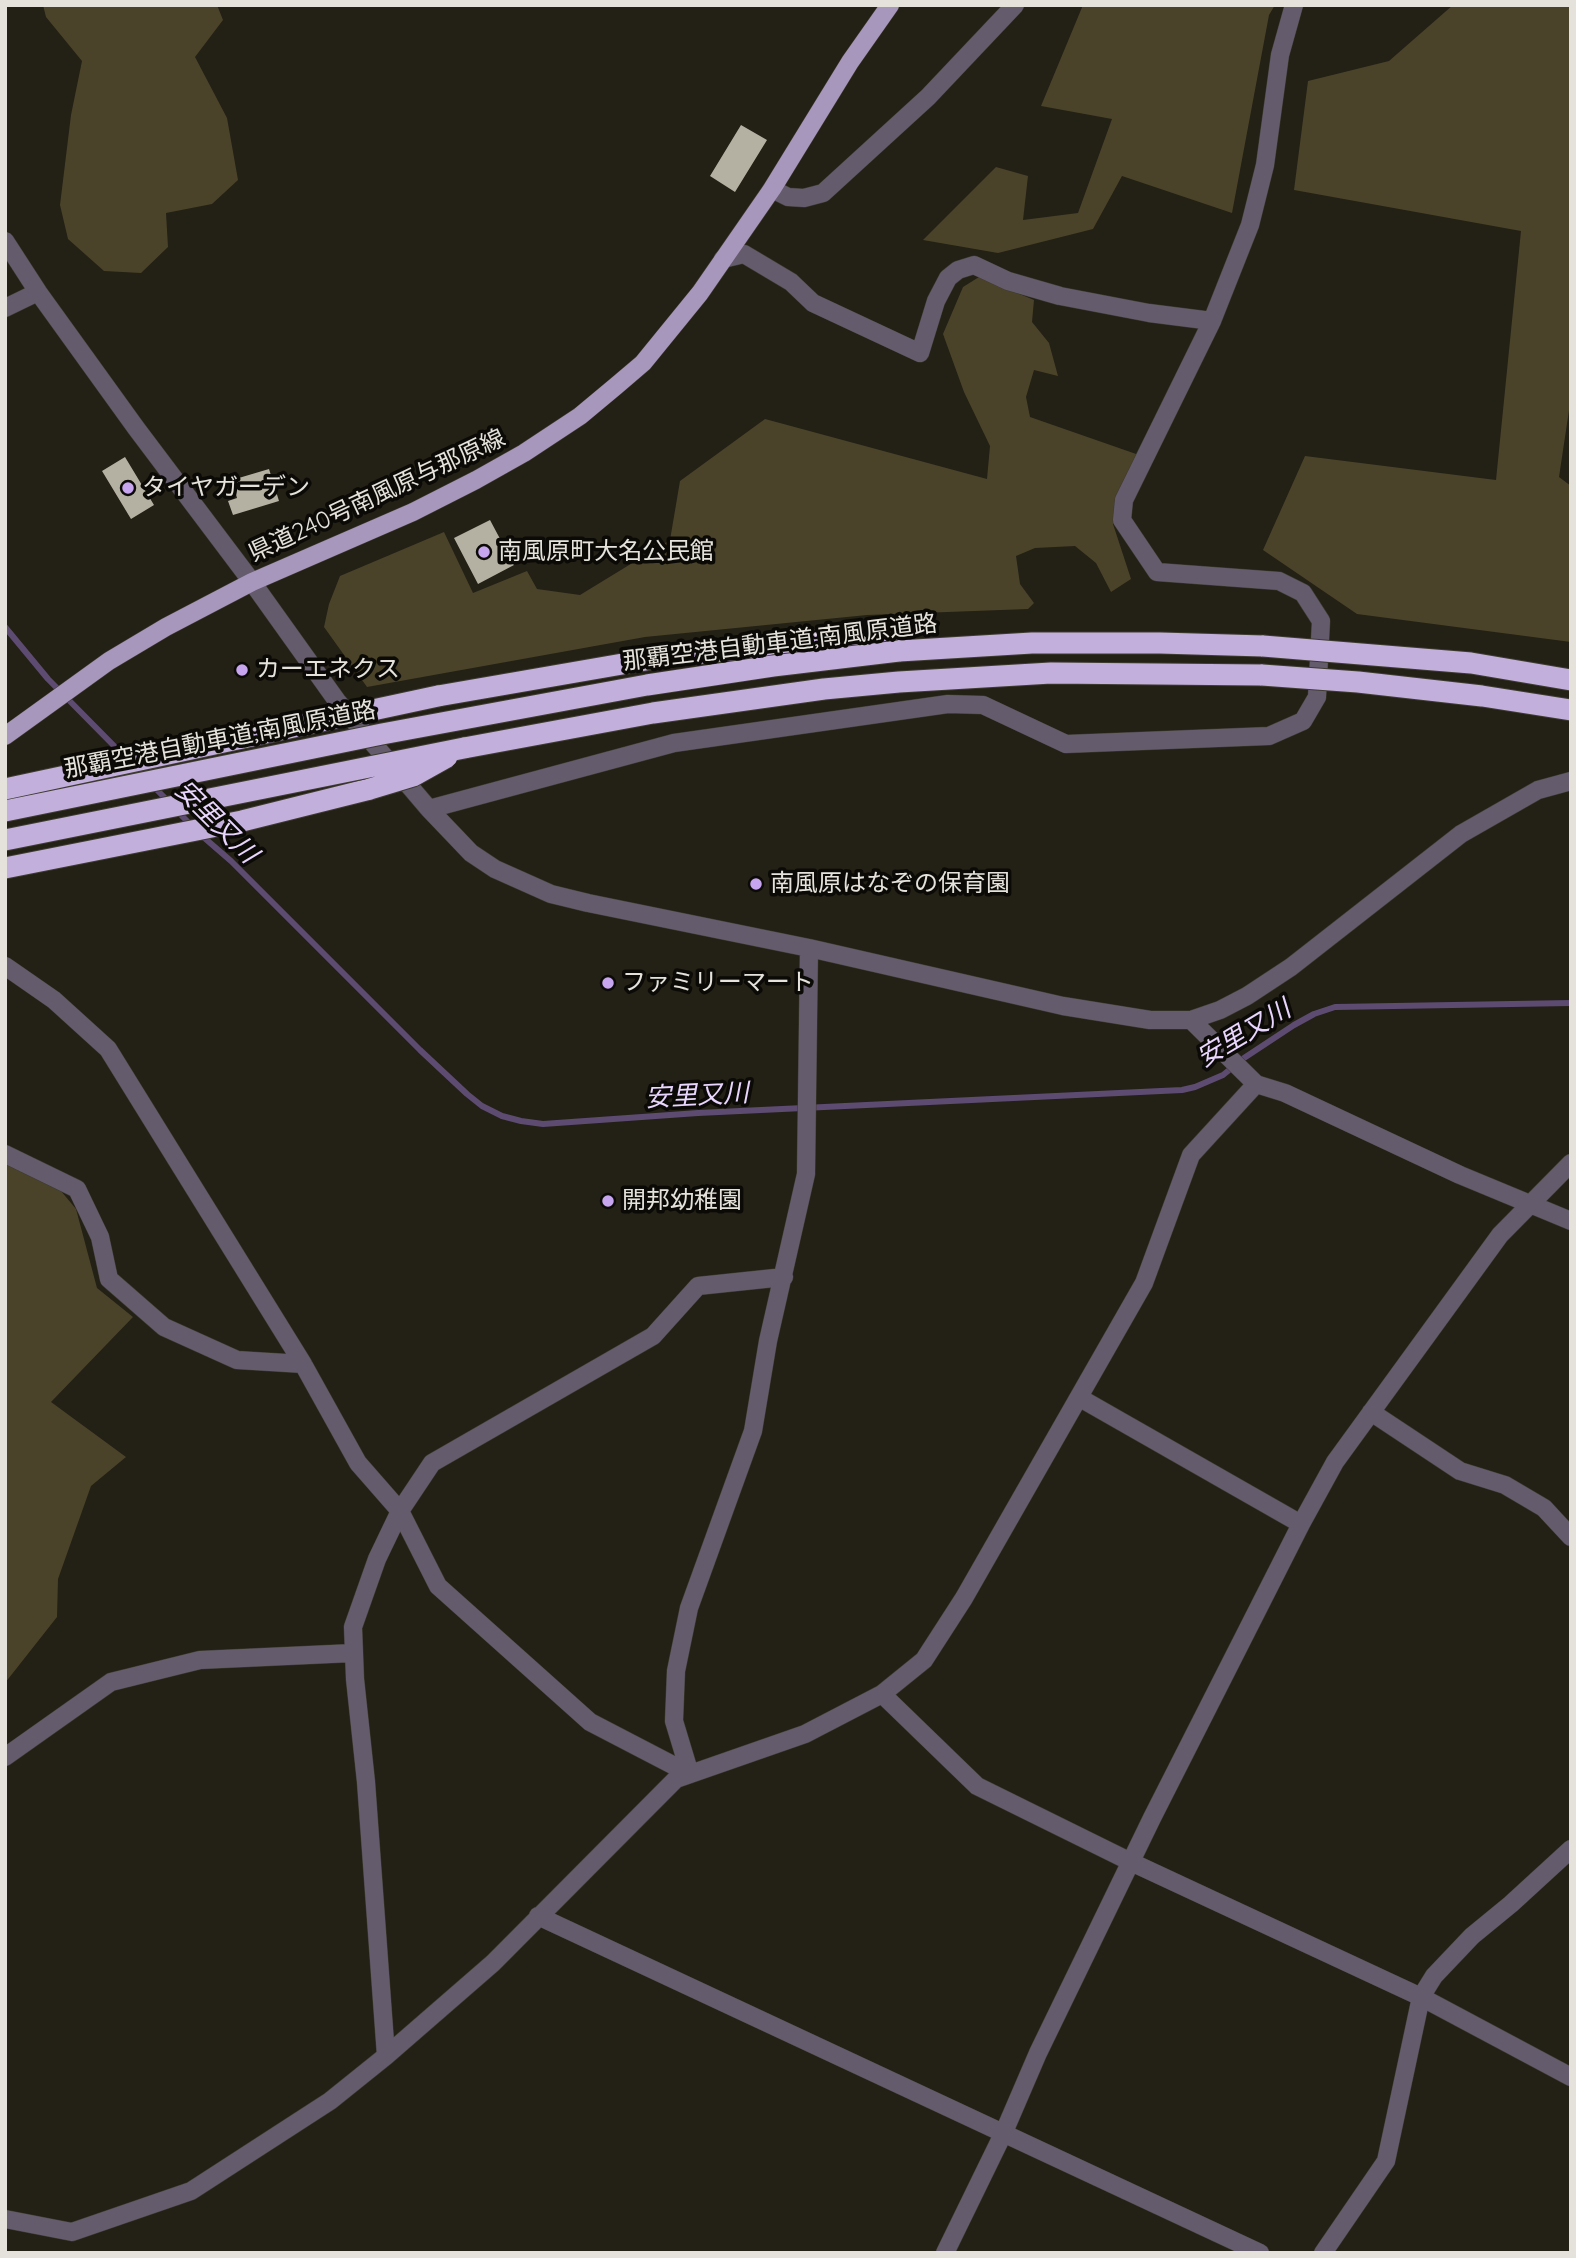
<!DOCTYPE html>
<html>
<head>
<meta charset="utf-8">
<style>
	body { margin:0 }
	#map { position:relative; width:1576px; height:2258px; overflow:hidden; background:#232015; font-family:Quicksand,sans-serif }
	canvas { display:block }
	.frame { position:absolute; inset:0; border:7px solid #e4e2da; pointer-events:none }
</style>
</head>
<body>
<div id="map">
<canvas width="1576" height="2258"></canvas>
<div class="frame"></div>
</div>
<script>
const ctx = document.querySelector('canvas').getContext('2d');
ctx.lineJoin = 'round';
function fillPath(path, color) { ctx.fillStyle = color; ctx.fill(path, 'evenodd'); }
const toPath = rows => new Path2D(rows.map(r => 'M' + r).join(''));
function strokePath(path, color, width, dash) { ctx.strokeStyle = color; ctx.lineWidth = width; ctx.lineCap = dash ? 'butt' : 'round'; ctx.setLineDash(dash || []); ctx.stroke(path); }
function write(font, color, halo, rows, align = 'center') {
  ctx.font = font + ' Quicksand,"Noto Sans JP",sans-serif'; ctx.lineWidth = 7; ctx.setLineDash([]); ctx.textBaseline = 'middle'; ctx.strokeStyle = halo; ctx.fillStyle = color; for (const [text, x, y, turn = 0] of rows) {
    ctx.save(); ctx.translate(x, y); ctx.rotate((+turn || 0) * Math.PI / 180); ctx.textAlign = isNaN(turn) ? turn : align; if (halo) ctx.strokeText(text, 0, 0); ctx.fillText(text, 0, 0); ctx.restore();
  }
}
const green = toPath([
	[43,5,217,5,223,20,195,57,227,118,238,180,212,204,166,213,168,247,141,273,104,271,68,239,60,205,71,115,82,61,46,17],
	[1083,5,1275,5,1269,15,1232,213,1122,176,1093,229,998,253,923,240,996,167,1028,176,1023,220,1078,213,1112,119,1041,106],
	[1453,5,1571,5,1571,397,1559,477,1571,486,1571,642,1357,614,1263,550,1305,456,1496,480,1521,231,1294,190,1308,81,1389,61],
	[979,277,1034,300,1032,322,1049,343,1058,376,1034,370,1026,397,1030,417,1139,455,1121,486,1113,524,1131,579,1111,592,1096,563,1075,546,1035,548,1016,556,1020,584,1034,603,1028,609,867,615,645,637,367,687,324,627,329,604,340,576,444,532,473,593,527,571,537,589,580,595,670,540,680,481,765,419,987,479,990,446,964,392,943,334,963,287],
	[5,1163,61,1191,76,1209,97,1288,133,1317,51,1402,126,1457,91,1486,58,1579,57,1617,5,1683]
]);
const stream = toPath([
	[5,627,48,679,125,757],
	[152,785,169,802],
	[176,810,193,827],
	[201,835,231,861,420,1050,467,1094,482,1106,502,1116,521,1121,543,1124,698,1113,1182,1090,1195,1087,1223,1075,1244,1058,1294,1025,1314,1014,1335,1007,1571,1003]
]);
const building = toPath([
	[741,125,767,140,735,192,710,176],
	[125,457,154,505,131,519,102,471],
	[269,469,279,501,233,515,228,501,237,498,232,480],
	[490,520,514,565,478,584,454,538]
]);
const minor = toPath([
	[772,189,788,197,804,198,823,193,928,97,1015,5],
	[5,241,38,292,136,428,252,582,337,701,429,809,471,853,495,869,551,894,588,903,809,948,1063,1006,1150,1020,1191,1020,1220,1010,1247,996,1291,967,1461,834,1538,790,1571,781],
	[723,259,744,254,791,282,813,303,920,353,936,301,948,278,958,270,974,265,1008,281,1060,296,1149,313,1212,321],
	[5,308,38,292],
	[429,809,674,743,948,704,983,705,1066,744,1269,736,1303,721,1317,697,1321,621,1303,593,1279,581,1157,572,1122,520,1124,500,1212,321,1250,225,1265,165,1280,55,1294,5],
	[5,966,54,1000,108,1049,303,1364,358,1463,400,1511,438,1586,590,1722,690,1774],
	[1191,1020,1256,1084,1285,1093,1460,1175,1571,1221],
	[5,1154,77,1189,100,1237,109,1279,164,1327,237,1360,303,1364],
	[1080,1398,1301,1524],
	[1371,1412,1460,1471,1505,1485,1544,1508,1571,1537],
	[882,1694,977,1786,1131,1862,1421,1997,1571,2077],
	[5,1757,111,1682,200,1660,353,1653],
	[690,1774,674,1721,676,1671,689,1608,753,1431,768,1341,806,1174,809,948],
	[538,1916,1260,2253],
	[386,2056,366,1782,355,1679,353,1627,377,1559,400,1511,432,1463,653,1336,698,1286,784,1277],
	[5,2219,72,2232,191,2191,330,2101,386,2056,493,1963,676,1779,805,1734,882,1694,924,1660,964,1598,1144,1283,1191,1155,1256,1084],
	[945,2253,1004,2132,1038,2053,1152,1818,1301,1524,1335,1462,1500,1235,1571,1163],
	[1323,2253,1386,2161,1421,1997,1434,1976,1472,1936,1511,1904,1571,1849]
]);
const major = toPath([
	[5,736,109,661,166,627,252,582,413,512,476,480,524,453,580,416,616,386,643,363,700,293,772,189,850,62,890,5]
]);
const highway = toPath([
	[438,696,657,658,839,638,899,651,1032,643,1160,643,1263,646],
	[464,748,653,713,824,689,899,682,1051,673,1262,675],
	[5,868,242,821,370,789]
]);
const highwayBridge = toPath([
	[1263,646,1471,663,1571,680],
	[1262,675,1358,682,1482,696,1571,710],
	[5,789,438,696],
	[370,789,413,776,447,757],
	[5,811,382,734,647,685,773,666,899,651],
	[5,840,464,748]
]);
const markers = [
	[128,488,7,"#c8a6ef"],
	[484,552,7,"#c8a6ef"],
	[242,670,7,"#c8a6ef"],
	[756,884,7,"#c8a6ef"],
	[608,983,7,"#c8a6ef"],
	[608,1201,7,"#c8a6ef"]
];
const poiNames = [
	["タイヤガーデン",142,488],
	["南風原町大名公民館",498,552],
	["カーエネクス",256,670],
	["南風原はなぞの保育園",770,884],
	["ファミリーマート",622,983],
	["開邦幼稚園",622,1201]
];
const streetNames = [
	["県道240号南風原与那原線",377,496,-25],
	["那覇空港自動車道;南風原道路",780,643,-7],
	["那覇空港自動車道;南風原道路",220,740,-11]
];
const waterNames = [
	["安里又川",216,822,45],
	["安里又川",1244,1034,-31],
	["安里又川",697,1096,-3]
];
fillPath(green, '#4a4329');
strokePath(stream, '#5d4b71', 6);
fillPath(building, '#b5b1a2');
strokePath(minor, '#3e3b31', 19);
strokePath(major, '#3e3b31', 19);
strokePath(highway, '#3e3b31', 23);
strokePath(minor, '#645c6d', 18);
strokePath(major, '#a897bc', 18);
strokePath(highway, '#c3afdb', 21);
strokePath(highwayBridge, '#3e3b31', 23, []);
strokePath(highwayBridge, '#c3afdb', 21);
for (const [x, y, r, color] of markers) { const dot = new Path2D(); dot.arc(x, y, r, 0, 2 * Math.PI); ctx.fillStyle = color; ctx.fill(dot); strokePath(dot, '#0b0a06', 2.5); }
write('24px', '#e4e2da', '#0b0a06', poiNames, 'left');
write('24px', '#e4e2da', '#0b0a06', streetNames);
write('italic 26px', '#e8d6fe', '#0b0a06', waterNames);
</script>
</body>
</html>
